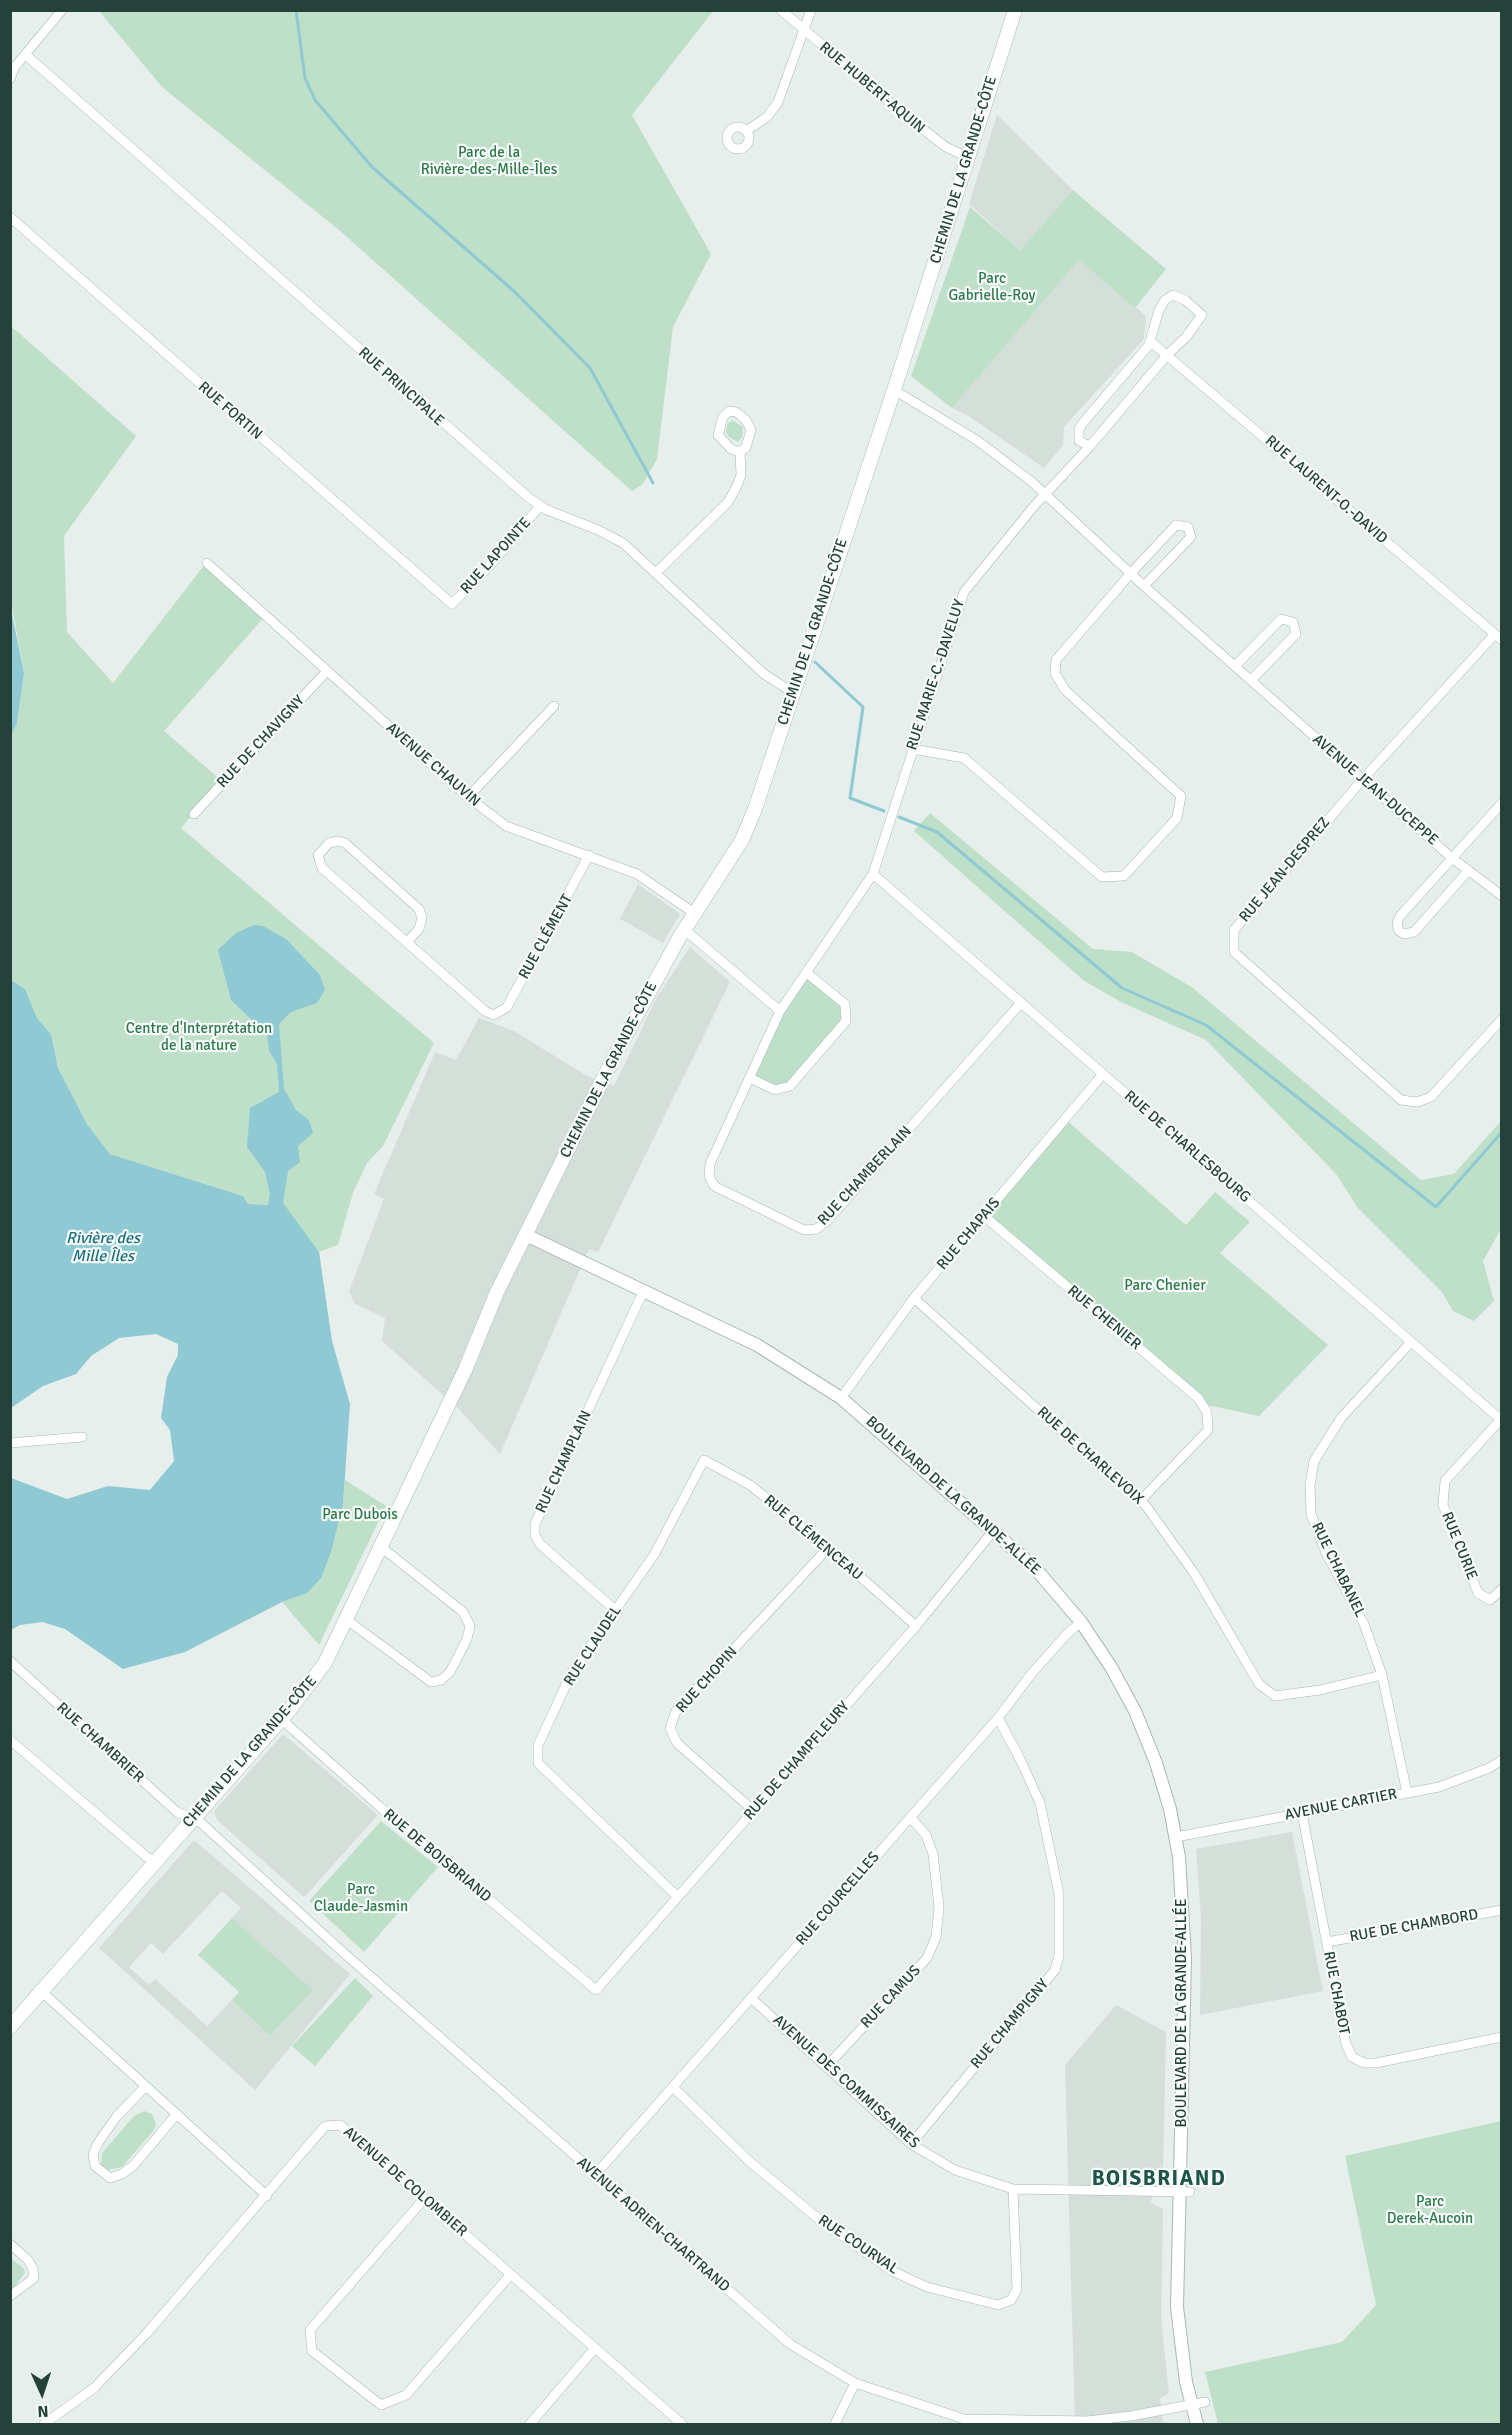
<!DOCTYPE html>
<html>
<head>
<meta charset="utf-8">
<style>
	body { margin:0 }
	#map { position:relative; width:1512px; height:2435px; overflow:hidden; background:#e6efeb; font-family:Signika,sans-serif }
	canvas { display:block }
	.frame { position:absolute; inset:0; border:12px solid #24423a; pointer-events:none }
	.north { position:absolute; left:12px; top:2363px; width:60px; height:60px; -webkit-text-stroke:4px #f7fbf9; paint-order:stroke; rotate:177deg; font-size:16px; font-weight:700; line-height:24px; text-align:center; color:#24423a }
	.north::after { content:''; display:block; margin:auto; width:21px; height:27px; background:#24423a; clip-path:polygon(50% 0,100% 100%,50% 72%,0 100%) }
</style>
</head>
<body>
<div id="map">
<canvas width="1512" height="2435"></canvas>
<div class="frame"></div>
<div class="north">N</div>
</div>
<script>
const ctx = document.querySelector('canvas').getContext('2d');
ctx.lineJoin = 'round';
function fillPath(path, color) { ctx.fillStyle = color; ctx.fill(path, 'evenodd'); }
const toPath = rows => new Path2D(rows.map(r => 'M' + r).join(''));
function strokePath(path, color, width, dash) { ctx.strokeStyle = color; ctx.lineWidth = width; ctx.lineCap = dash ? 'butt' : 'round'; ctx.setLineDash(dash || []); ctx.stroke(path); }
function write(font, color, halo, rows, align = 'center') {
  ctx.font = font + ' Signika,sans-serif'; ctx.lineWidth = 4.5; ctx.setLineDash([]); ctx.textBaseline = 'middle'; ctx.strokeStyle = halo; ctx.fillStyle = color; for (const [text, x, y, turn = 0] of rows) {
    ctx.save(); ctx.translate(x, y); ctx.rotate((+turn || 0) * Math.PI / 180); ctx.textAlign = isNaN(turn) ? turn : align; if (halo) ctx.strokeText(text, 0, 0); ctx.fillText(text, 0, 0); ctx.restore();
  }
}
const built = toPath([
	[997,115,1073,190,1020,250,969,204],
	[1079,260,1146,316,1144,339,1064,427,1063,445,1044,468,967,415,952,408],
	[638,884,680,914,663,943,620,919],
	[690,947,730,982,598,1252,589,1249,500,1454,459,1409,382,1341,385,1318,354,1303,349,1291,384,1199,374,1194,435,1052,456,1060,479,1018,514,1031,587,1076,614,1086,657,997],
	[283,1734,378,1815,304,1897,217,1820,214,1811],
	[1292,1832,1323,1991,1200,2015,1201,1918,1196,1849],
	[194,1840,350,1974,255,2090,99,1948],
	[222,1891,241,1908,232,1918,313,1990,270,2036,232,2000,207,2026,155,1979,149,1985,129,1967,151,1943,163,1954],
	[1116,2005,1166,2032,1163,2174,1154,2180,1151,2203,1163,2209,1161,2318,1169,2393,1160,2398,1163,2422,1174,2424,1075,2424,1065,2065]
]);
const green = toPath([
	[99,11,713,11,632,115,711,254,673,327,657,459,643,484,632,491,339,230,162,87],
	[1073,190,1166,269,1135,308,1079,260,952,408,911,376,970,207,1020,250],
	[11,326,136,436,64,536,67,632,113,683,206,563,265,616,164,731,222,781,181,828,434,1043,383,1146,367,1163,353,1193,338,1245,319,1252,303,1232,268,1205,248,1204,243,1196,110,1154,87,1124,58,1068,51,1034,37,1018,25,989,11,980,10,736,17,723,24,673,11,601],
	[732,420,743,427,742,437,738,442,729,437,726,432,727,425],
	[930,813,1093,949,1132,952,1193,988,1421,1180,1454,1174,1501,1121,1501,1229,1483,1261,1494,1301,1474,1321,1453,1311,1442,1292,1358,1208,1336,1174,1206,1040,1121,1002,1083,980,914,831],
	[807,973,845,1004,846,1021,790,1086,775,1090,750,1078,780,1011],
	[1065,1119,1186,1225,1215,1192,1250,1222,1220,1253,1328,1345,1259,1416,1207,1405,984,1216],
	[345,1480,386,1506,319,1645,282,1602,307,1593,343,1504],
	[381,1821,438,1867,364,1952,309,1901],
	[232,1918,313,1990,270,2036,232,2000,239,1992,198,1955],
	[355,1978,375,1998,372,1997,315,2066,292,2046],
	[144,2111,152,2114,156,2124,154,2130,122,2167,108,2170,101,2165,102,2153,134,2116],
	[1501,2121,1501,2422,1499,2424,1218,2424,1205,2372,1342,2342,1376,2305,1345,2156],
	[11,2258,24,2269,25,2273,11,2291]
]);
const water = toPath([
	[10,604,24,673,17,723,11,736],
	[254,925,263,926,286,939,320,975,325,990,317,1003,291,1012,279,1024,284,1089,296,1110,309,1120,313,1133,298,1146,300,1162,288,1171,283,1203,319,1252,332,1341,350,1404,343,1504,331,1552,321,1578,307,1593,282,1602,185,1652,123,1669,65,1629,42,1622,20,1625,11,1630,11,1478,67,1499,108,1486,150,1490,174,1461,170,1430,161,1418,167,1377,178,1355,178,1344,156,1334,119,1338,91,1356,76,1374,43,1386,11,1408,11,980,25,989,37,1018,51,1034,58,1068,87,1124,110,1154,243,1196,248,1204,268,1205,270,1194,265,1172,247,1147,250,1108,279,1092,277,1064,269,1051,267,1034,231,1000,218,950,236,933]
]);
const stream = toPath([
	[296,10,305,78,315,100,372,167,515,292,590,368,653,483],
	[815,662,863,707,850,798,884,811],
	[899,817,937,832,1122,988,1206,1025,1436,1207,1502,1132]
]);
const minor = toPath([
	[781,10,907,117,946,147,969,158],
	[26,55,528,497,545,509,598,530,623,543,764,674,792,692],
	[10,79,14,68,62,10],
	'727 138a11 11 0 1 1 22 0a11 11 0 1 1-22 0Z',
	[746,131,767,117,778,102,811,10],
	[10,217,452,604,492,563,540,506],
	[1150,341,1502,640],
	[894,390,978,441,1032,482,1144,586,1452,858,1502,896],
	[207,563,468,797,506,826,637,874,694,913],
	[656,573,728,502,737,486,741,475,740,452,746,447,751,430,746,420,736,412,729,411,723,417,718,435,731,449,740,452],
	[1495,634,1363,779,1234,930,1234,952,1401,1100,1417,1102,1431,1097,1502,1019],
	[1235,666,1281,619,1293,622,1296,634,1251,680],
	[912,749,964,758,1102,877,1124,876,1177,818,1181,796,1065,690,1055,673,1056,660,1131,573,1176,525,1188,527,1191,537,1144,586],
	[468,797,554,706],
	[194,814,327,671],
	[1468,871,1414,932,1404,934,1399,931,1397,923,1400,916,1502,803],
	[873,874,1500,1419],
	[684,929,780,1011],
	[407,942,419,929,422,918,419,909,345,843,338,841,329,843,318,855,322,868,485,1011,494,1015,507,1007,589,855],
	[1021,1003,826,1222,816,1229,804,1230,714,1186,709,1176,710,1164,780,1011,873,874,964,592,1035,505,1090,446,1168,354,1186,337,1202,315,1185,300,1173,295,1165,300,1159,310,1149,345,1082,424,1079,429,1079,441,1090,446],
	[750,1078,775,1090,790,1086,846,1021,845,1004,807,973],
	[984,1216,1198,1398,1207,1412,1208,1430,1141,1500],
	[914,1298,1085,1452,1121,1480,1146,1506,1194,1573,1259,1684,1275,1696,1320,1690,1382,1675],
	[841,1398,914,1298,1103,1074],
	[1502,1418,1445,1481,1443,1505,1478,1593,1490,1600,1502,1589],
	[10,1443,82,1437],
	[615,1610,540,1544,535,1535,535,1524,644,1290],
	[347,1620,431,1682,441,1680,450,1672,467,1639,470,1626,463,1612,381,1547],
	[10,1661,177,1812,200,1822,345,1954,790,2344,855,2383,964,2419,1087,2421,1131,2416,1205,2402],
	[281,1719,380,1807,596,1990,916,1626,994,1530],
	[10,1740,154,1863],
	[1407,1793,1382,1675,1364,1624,1326,1553,1311,1514,1310,1485,1314,1461,1341,1418,1411,1342],
	[754,1811,677,1743,670,1728,676,1711,828,1548],
	[1302,1813,1346,2044,1352,2057,1364,2063,1376,2063,1502,2037],
	[1176,1837,1439,1787,1489,1768,1502,1760],
	[678,1897,538,1763,538,1745,572,1672,654,1555,704,1460,750,1485,828,1548,916,1626],
	[1327,1942,1502,1910],
	[42,1992,267,2196],
	[751,1998,911,2144,955,2170,1013,2189,1190,2192],
	[827,2066,927,1958,936,1937,939,1907,933,1854,926,1835,910,1817],
	[145,2087,117,2116,98,2143,93,2155,95,2166,110,2178,122,2174,133,2166,176,2115],
	[673,2087,749,2161,815,2216,892,2271,927,2287,998,2305,1011,2300,1017,2289,1013,2189],
	[911,2144,1055,1970,1059,1956,1059,1894,1040,1803,1020,1759,998,1718],
	[595,2175,998,1718,1032,1673,1067,1634,1081,1622],
	[424,2199,310,2330,312,2351,381,2405,406,2395,511,2274],
	[10,2244,28,2260,33,2269,34,2278,10,2296],
	[44,2424,94,2388,147,2333,325,2126,340,2125,682,2424],
	[530,2424,595,2348],
	[835,2424,855,2383]
]);
const tertiary = toPath([
	[526,1235,757,1345,841,1398,1035,1568,1081,1622,1111,1667,1135,1711,1156,1763,1170,1809,1179,1857,1185,1958,1177,2307,1186,2382,1197,2424]
]);
const secondary = toPath([
	[10,2027,291,1708,325,1663,465,1370,497,1292,616,1053,679,938,742,840,755,809,894,390,1015,10]
]);
const streetNames = [
	["RUE HUBERT-AQUIN",872,88,40],
	["CHEMIN DE LA GRANDE-CÔTE",964,170,-73],
	["RUE PRINCIPALE",401,387,42],
	["RUE FORTIN",230,411,41],
	["RUE LAURENT-O.-DAVID",1326,490,41],
	["RUE LAPOINTE",496,556,-48],
	["CHEMIN DE LA GRANDE-CÔTE",813,632,-72],
	["RUE MARIE-C.-DAVELUY",936,675,-72],
	["RUE DE CHAVIGNY",261,742,-47],
	["AVENUE CHAUVIN",433,765,41],
	["AVENUE JEAN-DUCEPPE",1375,790,41],
	["RUE JEAN-DESPREZ",1285,870,-50],
	["RUE CLÉMENT",546,937,-61],
	["CHEMIN DE LA GRANDE-CÔTE",609,1070,-63],
	["RUE DE CHARLESBOURG",1187,1147,41],
	["RUE CHAMBERLAIN",865,1176,-47],
	["RUE CHAPAIS",969,1234,-50],
	["RUE CHENIER",1104,1318,40],
	["RUE DE CHARLEVOIX",1090,1456,42],
	["RUE CHAMPLAIN",564,1462,-65],
	["BOULEVARD DE LA GRANDE-ALLÉE",953,1496,42],
	["RUE CLÉMENCEAU",813,1538,40],
	["RUE CURIE",1459,1546,68],
	["RUE CHABANEL",1338,1570,64],
	["RUE CLAUDEL",593,1646,-57],
	["RUE CHOPIN",707,1680,-48],
	["RUE CHAMBRIER",100,1743,42],
	["CHEMIN DE LA GRANDE-CÔTE",250,1752,-49],
	["RUE DE CHAMPFLEURY",797,1761,-49],
	["AVENUE CARTIER",1341,1805,-11],
	["RUE DE BOISBRIAND",437,1856,40],
	["RUE COURCELLES",838,1899,-49],
	["RUE DE CHAMBORD",1414,1926,-10],
	["RUE CHABOT",1336,1993,79],
	["RUE CAMUS",891,1997,-47],
	["BOULEVARD DE LA GRANDE-ALLÉE",1182,2013,-90],
	["RUE CHAMPIGNY",1010,2024,-50],
	["AVENUE DES COMMISSAIRES",846,2082,42],
	["AVENUE DE COLOMBIER",405,2182,41],
	["AVENUE ADRIEN-CHARTRAND",653,2225,41],
	["RUE COURVAL",858,2245,34]
];
const parkNames = [
	["Parc de la",489,153],
	["Rivière-des-Mille-Îles",489,170],
	["Parc",992,279],
	["Gabrielle-Roy",992,296],
	["Centre d'Interprétation",199,1029],
	["de la nature",199,1046],
	["Parc Chenier",1165,1286],
	["Parc Dubois",360,1515],
	["Parc",361,1890],
	["Claude-Jasmin",361,1907],
	["Parc",1430,2202],
	["Derek-Aucoin",1430,2219]
];
const waterNames = [
	["Rivière des",103,1239],
	["Mille Îles",103,1257]
];
const districtNames = [
	["BOISBRIAND",1159,2179]
];
fillPath(built, '#d4dfda');
fillPath(green, '#bfe0c8');
fillPath(water, '#8ec9d4');
strokePath(stream, '#8ec9d4', 3);
strokePath(minor, '#a8b8b2', 10);
strokePath(tertiary, '#a8b8b2', 14);
strokePath(secondary, '#a4bbb3', 15);
strokePath(minor, '#fff', 9);
strokePath(tertiary, '#fff', 12);
strokePath(secondary, '#fff', 14);
write('15px', '#24423a', '#f7fbf9', streetNames);
write('15px', '#2d7a4b', '#f7fbf9', parkNames);
write('italic 16px', '#1c6f80', '#f7fbf9', waterNames);
ctx.letterSpacing = '1.5px';
write('bold 21px', '#1f5548', '#f7fbf9', districtNames);
ctx.letterSpacing = '0px';
</script>
</body>
</html>
